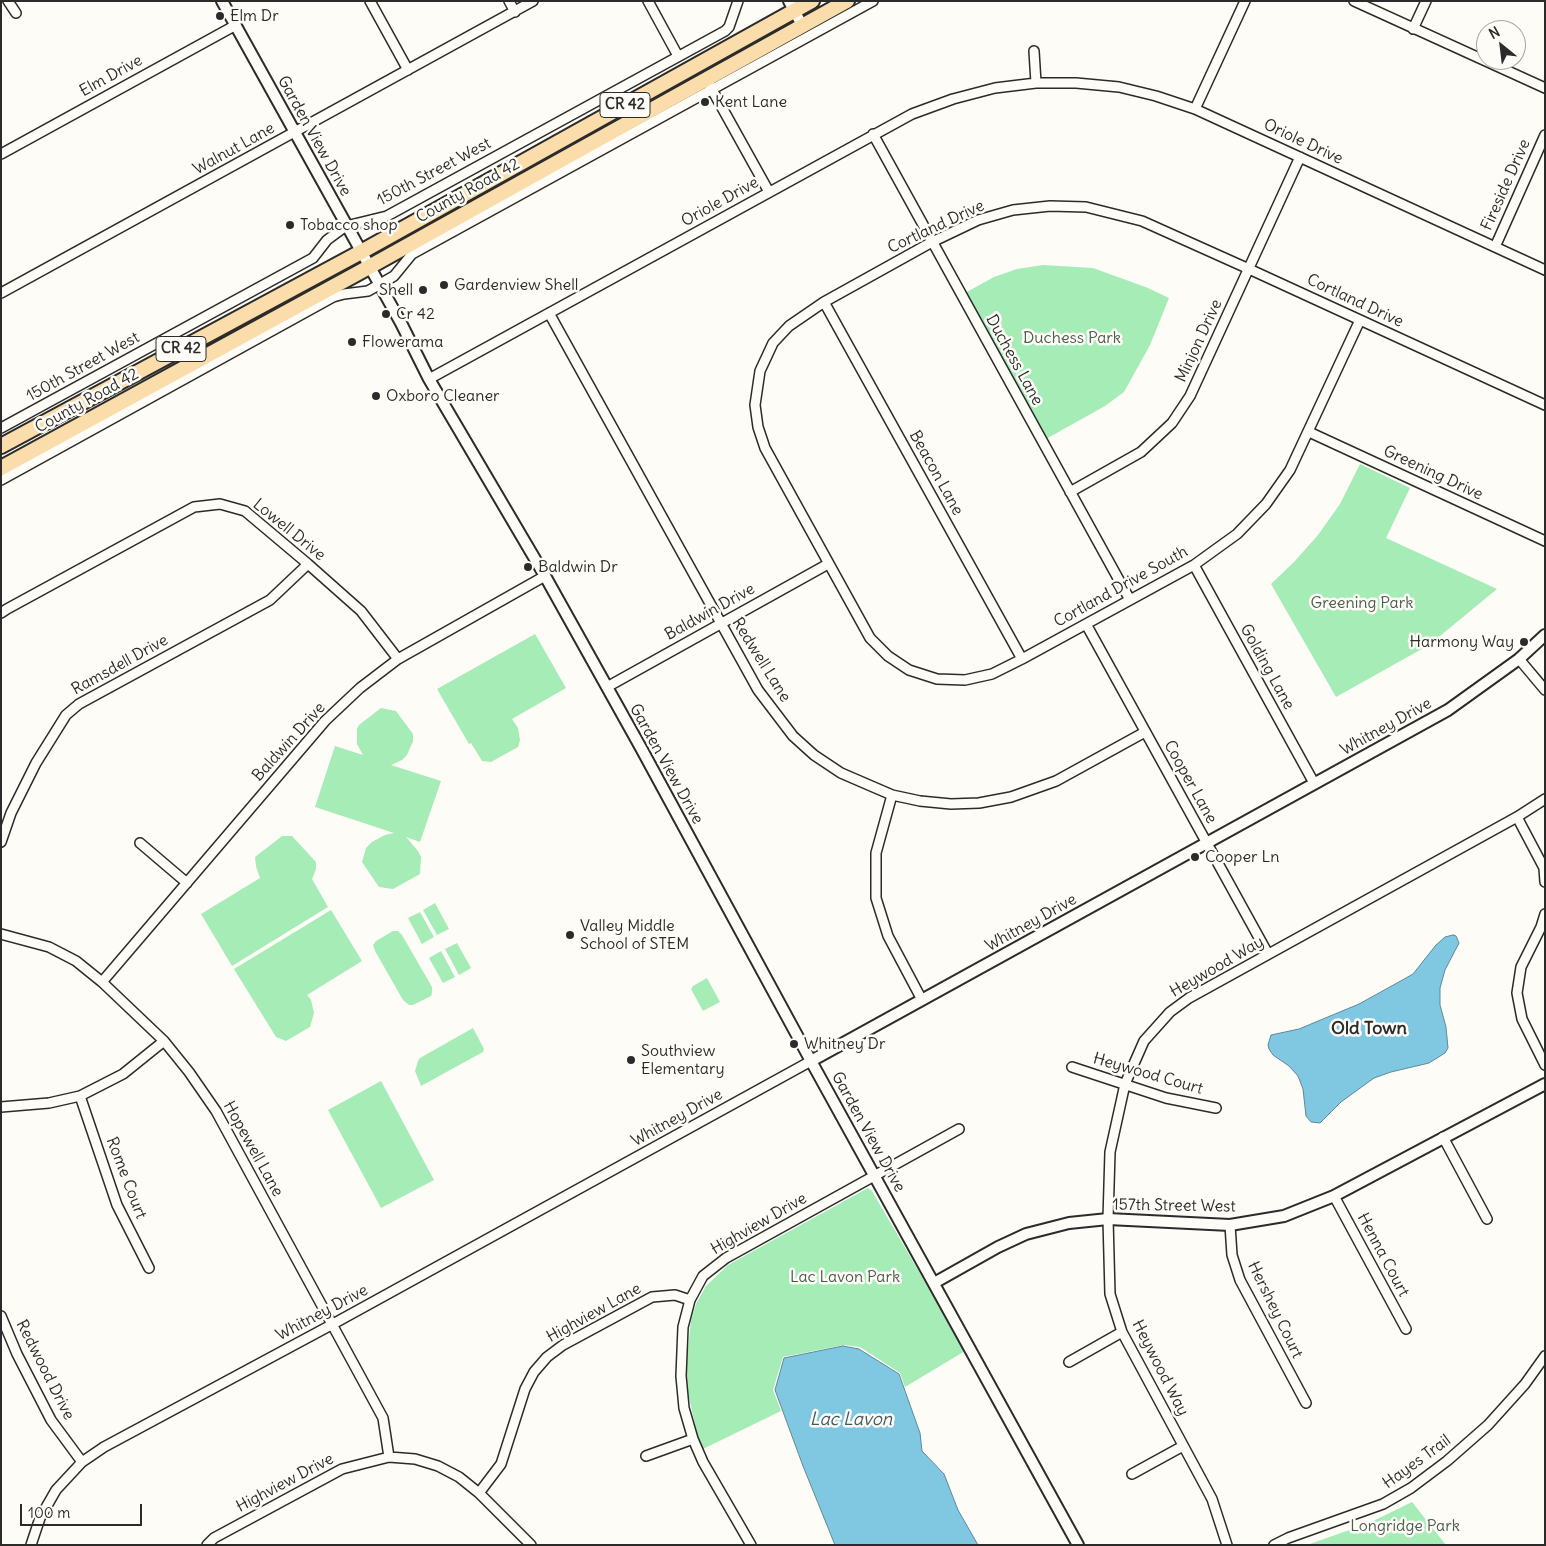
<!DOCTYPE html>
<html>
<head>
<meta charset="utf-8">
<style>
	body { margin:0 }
	#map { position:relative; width:1546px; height:1546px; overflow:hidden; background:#fdfcf7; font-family:Delius,sans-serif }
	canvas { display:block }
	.frame { position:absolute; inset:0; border:2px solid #2b2b2b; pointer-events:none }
	.north { position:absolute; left:1476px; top:20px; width:50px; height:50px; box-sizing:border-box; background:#fdfcf7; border:1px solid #a9a8a5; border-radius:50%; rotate:331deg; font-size:14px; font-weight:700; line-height:20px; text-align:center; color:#2b2b2b }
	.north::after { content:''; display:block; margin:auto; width:18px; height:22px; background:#2b2b2b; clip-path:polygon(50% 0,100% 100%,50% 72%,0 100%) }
	.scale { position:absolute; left:20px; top:1504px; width:122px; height:22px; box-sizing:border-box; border:2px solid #2b2b2b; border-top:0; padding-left:6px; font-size:15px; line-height:18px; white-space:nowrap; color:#2b2b2b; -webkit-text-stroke:4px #fdfcf7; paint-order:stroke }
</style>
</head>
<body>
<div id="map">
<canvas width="1546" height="1546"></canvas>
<div class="frame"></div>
<div class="north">N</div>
<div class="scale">100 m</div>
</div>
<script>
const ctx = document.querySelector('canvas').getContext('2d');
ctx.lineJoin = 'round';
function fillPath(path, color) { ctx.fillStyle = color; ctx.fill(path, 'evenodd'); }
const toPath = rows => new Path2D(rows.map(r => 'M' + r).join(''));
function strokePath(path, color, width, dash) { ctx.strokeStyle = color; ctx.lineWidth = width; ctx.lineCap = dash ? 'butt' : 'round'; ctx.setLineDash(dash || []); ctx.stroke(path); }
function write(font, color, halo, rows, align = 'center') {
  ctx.font = font + ' Delius,sans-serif'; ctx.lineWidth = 5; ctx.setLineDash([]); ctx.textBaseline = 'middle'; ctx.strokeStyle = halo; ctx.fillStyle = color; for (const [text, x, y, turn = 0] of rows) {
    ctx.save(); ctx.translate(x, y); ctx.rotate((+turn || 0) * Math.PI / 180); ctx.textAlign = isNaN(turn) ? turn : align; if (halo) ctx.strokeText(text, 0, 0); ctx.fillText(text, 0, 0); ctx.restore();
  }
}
const green = toPath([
	[1043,265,1093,268,1148,288,1169,298,1150,345,1124,392,1105,406,1046,439,965,293,994,277,1017,269],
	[1360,464,1410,488,1386,538,1497,589,1429,645,1336,697,1271,584,1294,562,1318,535,1340,504],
	[535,634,566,688,512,719,518,728,520,740,518,747,491,762,482,761,471,743,469,744,437,689],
	[381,708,396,711,413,734,413,741,407,755,402,760,391,765,441,781,420,842,406,837,418,851,421,857,420,874,393,889,379,887,362,862,366,848,372,842,385,835,394,833,315,807,335,746,363,755,357,744,357,729,359,725],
	[282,836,292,836,316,862,316,869,312,879,328,907,232,966,201,914,260,878,256,866,255,857],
	[435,903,449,929,437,935,423,910],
	[331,910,362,961,307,995,311,1000,314,1013,310,1027,286,1041,276,1037,234,969],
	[420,912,434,937,422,944,408,918],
	[393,931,398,931,402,935,432,987,432,993,431,996,413,1005,409,1005,403,1000,375,951,373,945,376,941],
	[457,943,471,968,459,975,445,949],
	[441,951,455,977,443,983,429,958],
	[707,978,720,1002,703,1011,691,989,693,986],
	[473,1028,484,1049,483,1052,421,1086,415,1071,418,1061,420,1058],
	[381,1081,434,1180,381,1208,328,1110],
	[868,1188,872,1191,965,1351,905,1387,900,1373,860,1347,844,1345,783,1357,773,1390,781,1411,703,1449,697,1434,687,1388,687,1360,691,1319,696,1304,706,1286,728,1265],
	[1412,1502,1446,1545,1307,1545,1369,1523]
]);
const water = toPath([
	[1453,935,1456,936,1459,943,1445,970,1440,988,1440,1005,1446,1027,1448,1048,1445,1053,1429,1063,1391,1072,1374,1078,1341,1102,1320,1123,1311,1122,1306,1116,1303,1089,1298,1076,1289,1066,1273,1055,1269,1049,1268,1045,1271,1035,1299,1029,1359,1004,1406,978,1413,974,1436,945,1445,937,1453,935],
	[843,1346,859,1349,899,1374,920,1433,922,1451,944,1474,958,1510,978,1545,835,1545,803,1466,775,1390,784,1358,843,1346]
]);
const minor = toPath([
	[8,1,16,13],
	[370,1,408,70],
	[509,1,515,12],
	[648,1,678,56],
	[1354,1,1545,88],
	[1413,29,1426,1],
	[1034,51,1036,83],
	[710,86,769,192],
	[1195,109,1245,1],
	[873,134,1130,600],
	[1,154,236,25],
	[1495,247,1545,135],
	[1,293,533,1],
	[824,302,1022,659],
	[549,313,758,690,793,736,814,755,841,773,892,795,920,801,951,804,979,803,1011,797,1056,781,1145,732],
	[1360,320,1290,470,1266,504,1237,534,1194,565,1022,659,992,674,965,680,937,679,909,670,888,656,870,638,765,448,758,427,755,405,760,371,773,343,789,326,824,302,932,242,978,220,1013,210,1050,206,1086,207,1142,221,1249,269,1545,405],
	[429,379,912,114,953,99,995,88,1036,83,1076,83,1119,87,1156,96,1195,109,1545,270],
	[1,428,313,258,327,240,346,226,387,216,725,31,729,27,738,1],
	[1309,432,1545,541],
	[1,480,333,297,344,294,368,291,394,276,412,254,873,1],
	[1070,492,1141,452,1172,423,1190,396,1300,157],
	[1194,565,1314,783],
	[1,613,7,609,194,507,220,504,245,511,308,564,361,611,398,659],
	[1086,624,1268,954],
	[1519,659,1545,690],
	[607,687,828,564],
	[892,795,876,853,876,898,888,936,922,1000],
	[1517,817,1544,868,1545,882],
	[1,842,11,813,36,763,66,715,79,704,270,600,308,564],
	[140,843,187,883],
	[1545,914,1541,927,1521,967,1517,993,1522,1019,1545,1065],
	[1,934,49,947,76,961,102,982,164,1041,189,1072,216,1111,383,1418,389,1457],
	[102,982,325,721,360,688,398,659,545,576],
	[1072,1067,1166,1098,1216,1108],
	[80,1096,117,1205,149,1268],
	[1,1107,49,1103,80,1096,123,1074,164,1041],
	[1443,1137,1487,1219],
	[1334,1196,1406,1329],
	[1230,1225,1232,1255,1240,1280,1306,1403],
	[1,1316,17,1354,51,1420,82,1462],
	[1069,1362,1122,1332],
	[646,1456,693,1439],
	[1132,1474,1183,1446],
	[479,1493,501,1464,525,1389,534,1372,547,1357,563,1345,652,1297,675,1295,690,1300],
	[31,1545,40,1518,56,1490,82,1462,104,1447,333,1324,811,1061],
	[207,1545,214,1538,342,1469,389,1457,415,1459,438,1466,459,1477,479,1493,531,1545],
	[751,1545,703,1462,693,1439,684,1408,681,1376,683,1327,690,1300,703,1276,726,1258,959,1129],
	[1227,1545,1212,1499,1122,1332,1110,1294,1108,1219,1110,1152,1125,1084,1144,1041,1170,1012,1189,998,1517,817,1545,799],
	[1274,1545,1288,1538,1383,1504,1411,1488,1447,1461,1488,1425,1525,1384,1545,1356]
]);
const tertiary = toPath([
	[222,1,401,323,429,379,545,576,641,748,811,1061,1078,1545],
	[789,1,802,25],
	[811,1061,1448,710,1519,659,1545,635],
	[934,1283,998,1247,1026,1234,1069,1223,1108,1219,1230,1225,1284,1216,1334,1196,1545,1084]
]);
const trunk = toPath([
	[1,446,361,252,812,1],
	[1,468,369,267,847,1]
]);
const markers = [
	[220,16,5,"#2b2b2b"],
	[705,102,5,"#2b2b2b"],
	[290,225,5,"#2b2b2b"],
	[444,285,5,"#2b2b2b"],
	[423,290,5,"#2b2b2b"],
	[386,314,5,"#2b2b2b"],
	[352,342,5,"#2b2b2b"],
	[376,396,5,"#2b2b2b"],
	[528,567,5,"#2b2b2b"],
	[1524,642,5,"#2b2b2b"],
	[1195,857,5,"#2b2b2b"],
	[570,935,5,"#2b2b2b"],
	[794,1044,5,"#2b2b2b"],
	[631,1060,5,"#2b2b2b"]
];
const shields = [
	[625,105,50],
	[181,349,50]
];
const shieldNames = [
	["CR 42",625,105],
	["CR 42",181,349]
];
const poiNames = [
	["Elm Dr",230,16],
	["Kent Lane",715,102],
	["Tobacco shop",300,225],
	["Gardenview Shell",454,285],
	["Shell",413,290,"right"],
	["Cr 42",396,314],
	["Flowerama",362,342],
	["Oxboro Cleaner",386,396],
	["Baldwin Dr",538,567],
	["Harmony Way",1514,642,"right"],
	["Cooper Ln",1205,857],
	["Valley Middle",580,926],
	["School of STEM",580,944],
	["Whitney Dr",804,1044],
	["Southview",641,1051],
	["Elementary",641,1069]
];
const streetNames = [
	["Elm Drive",111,76,-29],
	["Garden View Drive",314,136,61],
	["Oriole Drive",1303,142,25],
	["Walnut Lane",234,149,-29],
	["150th Street West",434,172,-28],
	["Fireside Drive",1506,185,-66],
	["County Road 42",468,191,-29],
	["Oriole Drive",720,202,-29],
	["Cortland Drive",936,227,-25],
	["Cortland Drive",1355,301,25],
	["Minjon Drive",1199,341,-65],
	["Duchess Lane",1014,360,61],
	["150th Street West",83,367,-29],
	["County Road 42",87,401,-29],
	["Beacon Lane",936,473,61],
	["Greening Drive",1433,473,25],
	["Lowell Drive",289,530,39],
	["Cortland Drive South",1121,587,-29],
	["Baldwin Drive",710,612,-29],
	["Redwell Lane",761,660,58],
	["Ramsdell Drive",120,665,-29],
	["Golding Lane",1267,667,61],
	["Whitney Drive",1386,727,-29],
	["Baldwin Drive",289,742,-48],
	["Garden View Drive",666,764,61],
	["Cooper Lane",1190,782,61],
	["Whitney Drive",1031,923,-29],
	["Heywood Way",1217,967,-30],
	["Heywood Court",1148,1074,16],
	["Whitney Drive",677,1118,-29],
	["Garden View Drive",868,1132,61],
	["Hopewell Lane",253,1149,61],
	["Rome Court",126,1178,69],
	["157th Street West",1174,1206,1],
	["Highview Drive",759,1224,-30],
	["Henna Court",1383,1255,62],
	["Hershey Court",1275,1310,64],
	["Whitney Drive",322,1313,-28],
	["Highview Lane",594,1313,-29],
	["Heywood Way",1160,1368,63],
	["Redwood Drive",45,1370,63],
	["Hayes Trail",1417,1462,-36],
	["Highview Drive",285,1483,-28]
];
const parkNames = [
	["Duchess Park",1072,338],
	["Greening Park",1362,603],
	["Lac Lavon Park",845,1277],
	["Longridge Park",1405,1526]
];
const neighbourhoodNames = [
	["Old Town",1369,1029]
];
const waterNames = [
	["Lac Lavon",851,1420]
];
fillPath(green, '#a6ecb7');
fillPath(water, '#80c8e1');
strokePath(water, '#5e8998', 1);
strokePath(minor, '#2b2b2b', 12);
strokePath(tertiary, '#2b2b2b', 14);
strokePath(trunk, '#2b2b2b', 18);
strokePath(minor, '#fdfcf7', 9);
strokePath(tertiary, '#fdfcf7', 10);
strokePath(trunk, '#faddab', 14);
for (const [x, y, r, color] of markers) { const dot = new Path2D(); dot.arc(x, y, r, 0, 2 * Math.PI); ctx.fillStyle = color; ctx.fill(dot); strokePath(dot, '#fdfcf7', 2); }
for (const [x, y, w] of shields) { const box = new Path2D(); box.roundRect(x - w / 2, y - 12.5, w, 25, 4); ctx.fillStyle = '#fdfcf7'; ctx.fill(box); strokePath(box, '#2b2b2b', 1); }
write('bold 15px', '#2b2b2b', null, shieldNames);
write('16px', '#2b2b2b', '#fdfcf7', poiNames, 'left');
write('16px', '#2b2b2b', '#fdfcf7', streetNames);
write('16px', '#4a5b4e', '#fdfcf7', parkNames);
write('bold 18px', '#2b2b2b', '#fdfcf7', neighbourhoodNames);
write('italic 18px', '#445a62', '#fdfcf7', waterNames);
</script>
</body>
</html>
